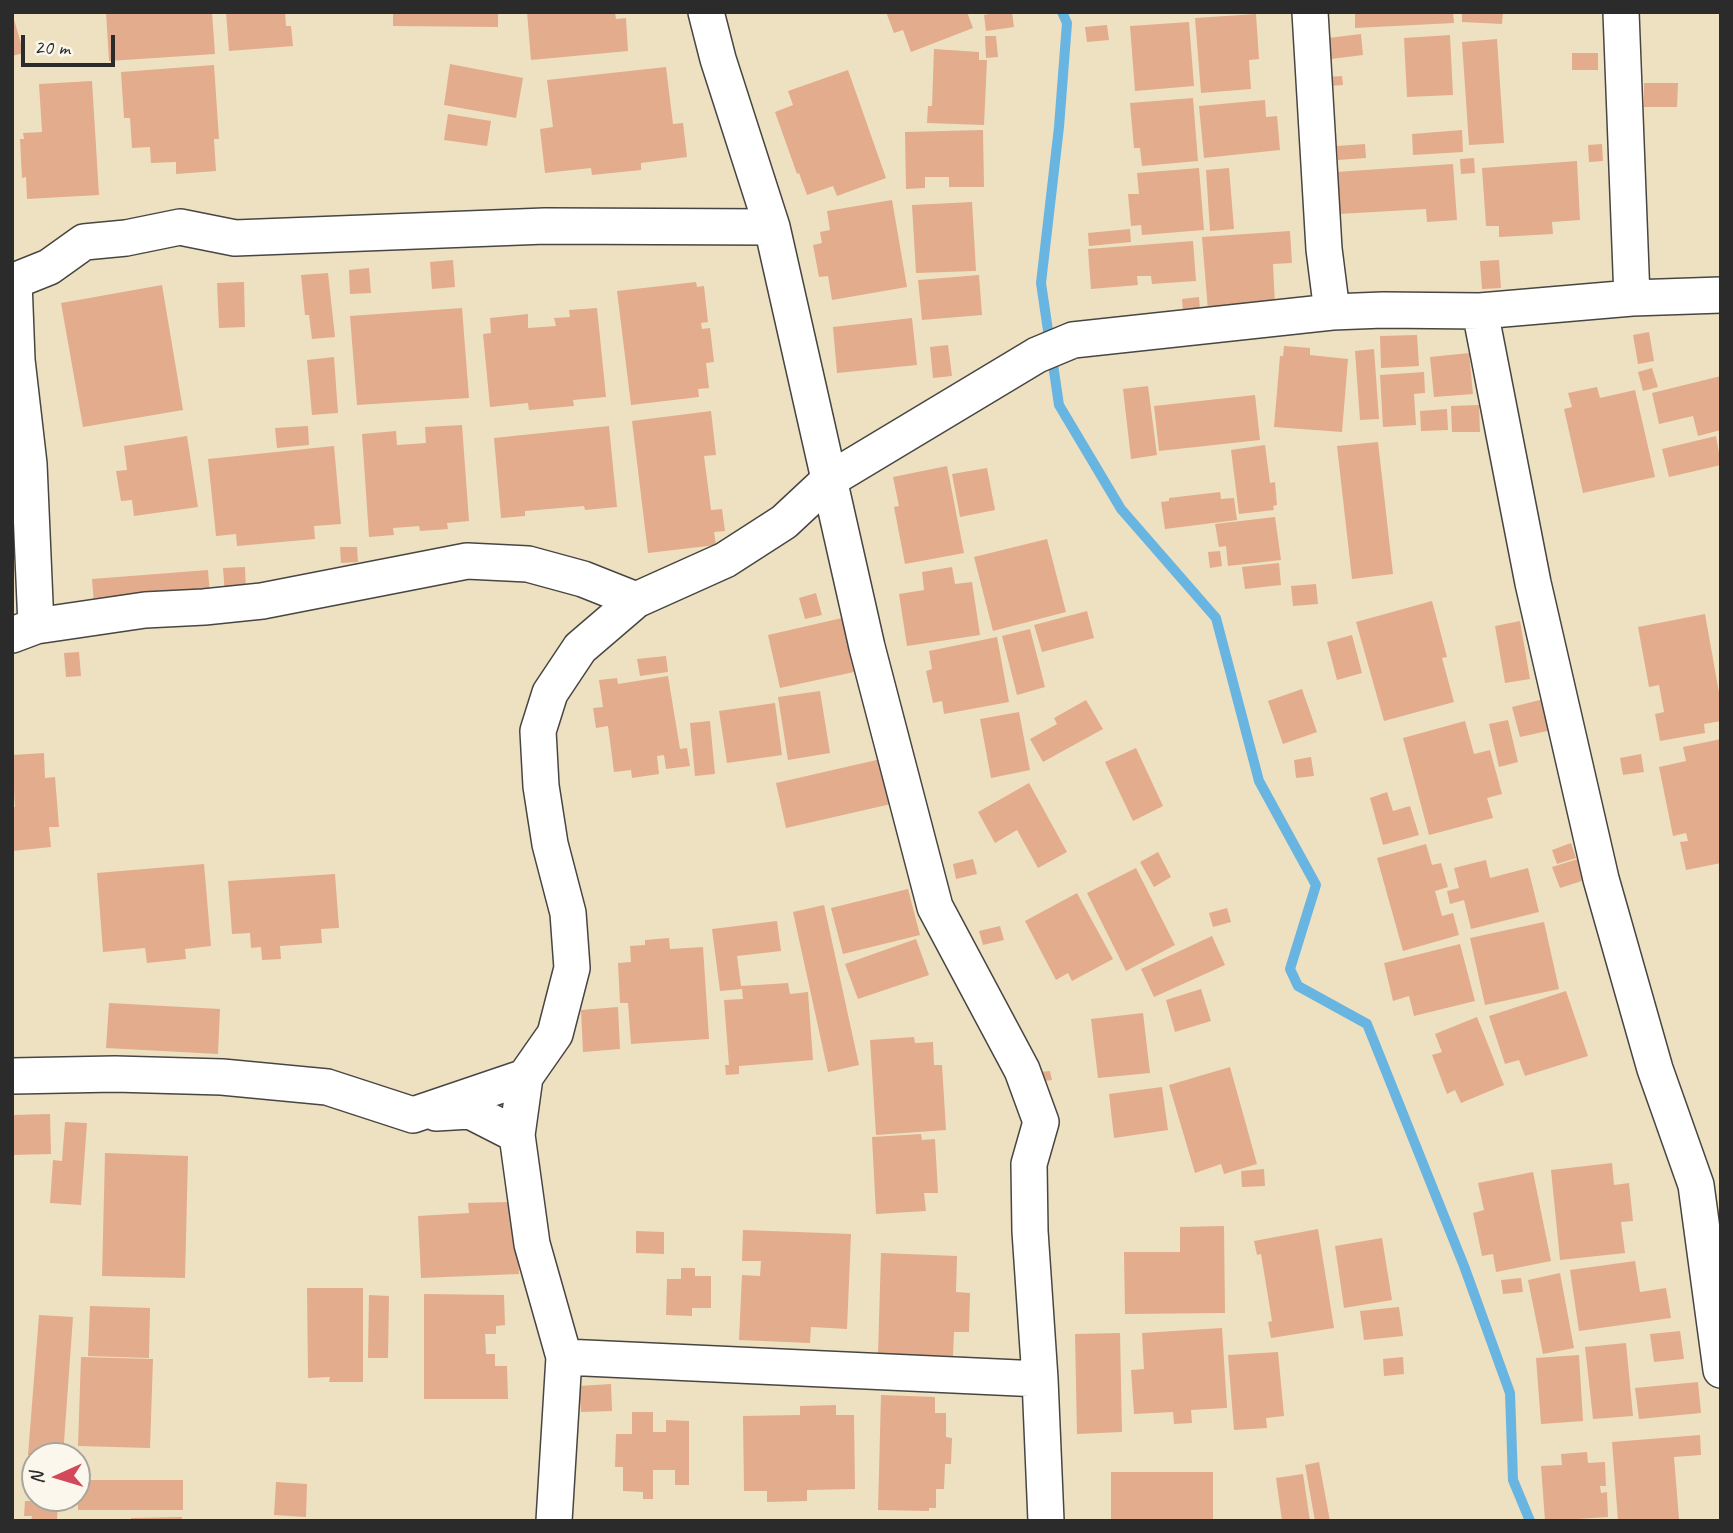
<!DOCTYPE html>
<html>
<head>
<meta charset="utf-8">
<style>
	body { margin:0 }
	#map { position:relative; width:1733px; height:1533px; overflow:hidden; background:#eee1c1; font-family:Caveat,sans-serif }
	canvas { display:block }
	.frame { position:absolute; inset:0; border:14px solid #2b2b2b; pointer-events:none }
	.north { position:absolute; left:21px; top:1442px; width:70px; height:70px; box-sizing:border-box; background:#fbf7ec; border:2px solid #a8a59f; border-radius:50%; rotate:266deg; font-size:19px; font-weight:700; line-height:28px; text-align:center; color:#2b2b2b }
	.north::after { content:''; display:block; margin:auto; width:24px; height:32px; background:#d1495b; clip-path:polygon(50% 0,100% 100%,50% 72%,0 100%) }
	.scale { position:absolute; left:21px; top:35px; width:94px; height:32px; box-sizing:border-box; border:4px solid #2b2b2b; border-top:0; padding-left:9px; font-size:21px; line-height:24px; white-space:nowrap; color:#2b2b2b; -webkit-text-stroke:5px #fbf7ec; paint-order:stroke }
</style>
</head>
<body>
<div id="map">
<canvas width="1733" height="1533"></canvas>
<div class="frame"></div>
<div class="north">N</div>
<div class="scale">20 m</div>
</div>
<script>
const ctx = document.querySelector('canvas').getContext('2d');
ctx.lineJoin = 'round';
const toPath = rows => new Path2D(rows.map(r => 'M' + r).join(''));
function strokePath(path, color, width, dash) { ctx.strokeStyle = color; ctx.lineWidth = width; ctx.lineCap = dash ? 'butt' : 'round'; ctx.setLineDash(dash || []); ctx.stroke(path); }
function fillPath(path, color) { ctx.fillStyle = color; ctx.fill(path, 'evenodd'); }
const stream = toPath([
	[1062,12,1067,23,1059,127,1041,283,1059,405,1121,509,1216,618,1259,781,1316,885,1290,969,1298,986,1367,1024,1464,1266,1510,1393,1513,1480,1530,1521]
]);
const building = toPath([
	[106,12,212,12,215,54,109,61],
	[226,12,285,12,286,26,291,26,293,46,229,51],
	[393,12,498,12,498,27,393,26],
	[527,12,615,12,616,19,626,18,628,51,531,60],
	[886,12,967,12,973,28,911,52,903,30,894,33],
	[1000,12,1012,12,1014,27,986,31,984,15],
	[1355,12,1453,12,1454,23,1355,28],
	[1462,12,1503,12,1502,24,1462,22],
	[12,13,24,53,12,56],
	[1256,14,1259,59,1249,60,1251,89,1201,93,1195,18],
	[1189,22,1194,86,1135,91,1130,26],
	[1107,25,1109,40,1087,42,1085,27],
	[1361,34,1363,55,1331,59,1328,38],
	[1450,35,1453,95,1407,97,1404,38],
	[985,36,996,36,998,57,986,58],
	[1497,39,1504,143,1469,145,1462,42],
	[934,49,979,52,979,60,987,60,984,125,927,123,928,106,932,106],
	[1572,53,1598,53,1598,70,1572,70],
	[450,64,523,78,516,118,444,105],
	[214,65,219,139,214,139,216,171,176,174,176,162,151,163,150,147,132,148,130,118,124,118,121,72],
	[666,67,673,124,683,123,687,157,641,163,641,170,592,175,591,168,545,173,540,129,553,127,547,80],
	[848,70,886,178,837,196,833,186,807,195,799,173,797,174,775,112,793,105,788,91],
	[1342,76,1343,85,1327,86,1326,77],
	[92,81,99,195,27,199,26,177,22,178,20,139,24,139,23,133,42,132,39,84],
	[1644,83,1678,83,1677,107,1644,107],
	[1193,98,1198,161,1142,166,1140,148,1134,148,1130,103],
	[1265,100,1266,117,1277,116,1280,150,1204,158,1199,106],
	[448,114,491,121,487,146,444,140],
	[983,130,984,187,949,187,949,177,925,177,925,188,906,189,905,132],
	[1462,130,1463,152,1413,155,1412,134],
	[1365,144,1366,158,1338,160,1337,146],
	[1602,144,1603,161,1589,162,1588,145],
	[1474,158,1475,173,1461,174,1460,159],
	[1577,161,1580,220,1552,222,1553,234,1499,237,1499,226,1486,226,1482,168],
	[1453,164,1457,220,1427,222,1426,209,1339,214,1336,172],
	[1199,168,1204,230,1142,235,1141,225,1131,226,1128,194,1139,194,1137,173],
	[1229,168,1234,229,1210,231,1206,170],
	[892,200,907,287,832,300,828,276,819,277,813,245,822,243,820,232,830,230,827,211],
	[972,202,976,271,916,273,912,205],
	[1130,229,1131,242,1089,246,1088,233],
	[1290,231,1292,263,1273,264,1275,306,1208,311,1202,237],
	[1193,241,1196,281,1152,284,1151,276,1137,276,1138,285,1091,289,1088,249],
	[453,260,455,287,432,289,430,262],
	[1499,260,1501,288,1482,289,1480,261],
	[369,268,371,293,350,294,349,270],
	[328,273,335,337,312,339,309,315,305,315,301,275],
	[979,275,982,315,922,320,918,280],
	[244,282,245,327,219,328,217,283],
	[696,282,697,287,704,286,708,322,701,323,702,329,710,328,714,362,706,363,709,388,698,389,699,397,631,405,617,291],
	[162,285,183,410,83,427,61,303],
	[1199,297,1201,323,1184,325,1182,299],
	[462,308,469,398,357,405,350,316],
	[597,308,606,397,573,400,574,406,529,410,528,403,490,407,483,334,491,333,490,318,528,314,528,328,556,326,554,318,570,317,569,310],
	[912,318,917,365,837,373,833,327],
	[1649,332,1654,361,1638,364,1633,335],
	[1417,335,1419,366,1381,368,1380,336],
	[948,345,952,376,933,378,930,347],
	[1284,346,1310,348,1310,355,1348,359,1342,432,1274,427,1280,356,1283,356],
	[1374,349,1379,419,1360,420,1355,351],
	[1469,353,1473,394,1434,397,1430,357],
	[334,357,338,413,312,415,307,360],
	[1652,368,1658,387,1643,391,1638,372],
	[1424,372,1425,393,1414,394,1416,425,1383,427,1380,375],
	[1721,376,1721,430,1698,436,1693,416,1659,424,1652,393],
	[1148,386,1157,455,1131,459,1123,389],
	[1597,387,1600,398,1635,390,1655,477,1583,493,1564,409,1572,407,1568,393],
	[1255,395,1260,440,1159,451,1154,406],
	[1479,405,1480,432,1452,432,1451,406],
	[1447,409,1448,430,1421,431,1420,411],
	[711,411,716,455,704,456,711,510,722,509,725,531,714,532,716,545,648,553,632,421],
	[462,425,469,521,447,523,448,529,420,531,419,526,393,528,394,535,369,537,362,434,396,431,397,445,426,443,425,427],
	[308,426,309,445,277,448,275,428],
	[609,426,617,507,585,510,584,506,525,511,525,516,501,518,494,438],
	[187,436,198,507,134,516,132,500,121,501,116,471,127,470,124,446],
	[1716,436,1721,465,1669,477,1662,449],
	[1378,442,1393,574,1352,579,1337,446],
	[1265,445,1270,483,1275,482,1277,505,1273,506,1274,510,1239,514,1231,450],
	[334,446,341,524,314,526,315,539,237,546,236,534,216,536,208,459],
	[947,466,964,553,905,564,894,507,899,506,893,477],
	[987,468,995,510,960,517,952,474],
	[1220,492,1221,499,1234,498,1237,520,1165,529,1161,502,1169,501,1169,498],
	[1275,517,1281,560,1228,566,1226,546,1219,547,1215,524],
	[1047,539,1066,612,993,631,974,557],
	[340,547,357,547,358,562,341,563],
	[1220,551,1222,566,1210,568,1208,552],
	[1279,563,1281,585,1245,589,1242,567],
	[245,567,246,593,225,594,223,568],
	[952,567,955,584,972,582,980,635,907,646,899,594,924,590,922,572],
	[208,570,210,595,94,604,92,579],
	[1316,584,1318,604,1293,606,1291,586],
	[816,593,822,615,805,619,799,598],
	[1432,601,1447,657,1442,658,1454,702,1384,721,1356,622],
	[1087,611,1094,638,1042,652,1034,625],
	[1705,614,1721,704,1721,721,1704,724,1705,733,1660,741,1655,714,1664,712,1659,685,1649,687,1638,627],
	[842,618,854,672,780,688,768,635],
	[1520,621,1530,679,1505,683,1495,626],
	[1030,629,1045,687,1017,695,1002,636],
	[1352,635,1362,673,1337,680,1327,642],
	[997,637,1009,702,944,714,942,701,933,703,926,671,932,669,929,651],
	[79,652,81,676,66,677,64,653],
	[666,656,668,672,640,676,637,659],
	[668,676,680,749,687,748,690,766,666,769,664,755,657,756,659,774,632,778,631,770,614,772,608,726,596,728,593,708,603,707,599,680,617,678,618,684],
	[1302,689,1317,732,1283,744,1268,701],
	[820,691,830,753,788,760,778,697],
	[1544,699,1552,730,1520,737,1512,707],
	[1086,700,1103,729,1043,762,1030,739,1057,724,1054,718],
	[775,703,782,755,727,763,719,711],
	[1019,712,1030,770,991,778,980,719],
	[1508,720,1518,762,1499,767,1489,724],
	[710,721,715,774,695,776,690,723],
	[1465,721,1474,754,1490,750,1502,794,1487,798,1493,818,1429,835,1403,738],
	[1721,739,1721,863,1686,870,1680,842,1688,841,1686,833,1673,836,1659,767,1686,761,1683,747],
	[1136,748,1163,806,1133,821,1105,762],
	[44,753,45,778,55,777,59,827,49,827,51,847,12,851,12,807,15,807,12,755],
	[1641,754,1644,772,1623,775,1620,758],
	[1311,757,1314,776,1296,778,1294,760],
	[881,759,891,804,786,828,776,783],
	[1029,783,1067,852,1038,868,1017,830,995,843,978,812],
	[1387,792,1393,811,1410,806,1419,835,1383,845,1370,798],
	[1571,843,1576,858,1557,864,1552,850],
	[1426,844,1432,865,1441,863,1448,887,1435,891,1442,916,1453,913,1459,935,1403,951,1377,858],
	[1158,852,1171,877,1154,887,1140,862],
	[1581,858,1588,879,1560,888,1552,867],
	[973,859,977,874,956,879,953,864],
	[1486,860,1490,878,1528,868,1539,912,1471,929,1464,900,1450,904,1447,891,1459,888,1454,868],
	[204,864,211,946,185,949,186,959,147,963,145,948,103,952,97,873],
	[1136,868,1175,945,1126,971,1087,893],
	[335,874,339,928,321,929,322,943,280,946,281,959,262,960,261,947,251,948,250,933,232,934,228,881],
	[908,889,920,935,843,954,831,908],
	[1077,893,1113,959,1072,981,1068,973,1056,980,1025,921],
	[824,905,859,1065,828,1072,793,912],
	[1227,908,1231,922,1213,927,1209,913],
	[777,921,781,951,737,956,741,986,788,983,790,994,808,992,813,1060,739,1066,739,1074,726,1075,725,1065,729,1065,724,1000,743,999,742,989,720,991,712,929],
	[1544,922,1559,989,1485,1005,1470,938],
	[1000,926,1004,940,983,945,979,931],
	[1212,936,1225,965,1154,997,1141,969],
	[669,938,670,949,703,947,709,1039,631,1044,628,1003,620,1003,618,963,631,962,630,946,645,945,645,940],
	[916,939,929,975,858,999,845,964],
	[1460,944,1475,1001,1414,1016,1409,996,1393,1001,1384,963],
	[1201,989,1211,1021,1175,1032,1166,1000],
	[1566,991,1588,1056,1525,1076,1519,1060,1505,1064,1489,1016],
	[109,1003,220,1009,218,1054,106,1048],
	[618,1007,620,1049,583,1052,581,1010],
	[1143,1013,1150,1073,1098,1078,1091,1019],
	[1477,1017,1504,1085,1461,1103,1455,1090,1447,1094,1432,1055,1442,1052,1435,1034],
	[914,1037,915,1043,933,1042,934,1065,942,1065,946,1130,876,1135,870,1040],
	[1230,1067,1257,1164,1224,1174,1221,1164,1195,1173,1169,1085],
	[1050,1071,1052,1080,1030,1083,1029,1073],
	[1162,1087,1168,1130,1114,1138,1109,1094],
	[50,1114,51,1154,12,1155,12,1115],
	[65,1122,87,1123,81,1205,50,1203,53,1160,62,1161],
	[921,1134,922,1140,935,1139,938,1193,924,1193,926,1211,876,1214,872,1137],
	[105,1153,188,1156,185,1278,102,1276],
	[1612,1163,1614,1185,1629,1183,1633,1221,1621,1222,1625,1253,1560,1260,1551,1170],
	[1264,1169,1265,1186,1242,1187,1241,1171],
	[1533,1172,1551,1261,1496,1272,1493,1254,1482,1256,1473,1213,1484,1210,1478,1183],
	[508,1202,509,1207,516,1206,519,1274,421,1278,418,1216,469,1213,468,1203],
	[1224,1226,1225,1313,1125,1314,1124,1252,1180,1252,1180,1227],
	[1318,1229,1334,1328,1271,1338,1268,1322,1272,1321,1261,1254,1257,1255,1254,1241],
	[743,1230,851,1234,847,1329,811,1327,810,1343,739,1340,742,1275,760,1276,761,1261,742,1261],
	[636,1231,664,1232,664,1254,636,1253],
	[1382,1238,1392,1300,1344,1308,1335,1246],
	[881,1253,957,1256,956,1292,970,1293,969,1332,954,1332,953,1356,878,1354],
	[1635,1261,1640,1292,1666,1288,1671,1318,1579,1331,1570,1270],
	[681,1268,695,1268,695,1276,711,1276,711,1308,692,1308,692,1316,666,1315,667,1279,681,1279],
	[1560,1273,1574,1348,1543,1354,1528,1280],
	[1521,1278,1523,1292,1503,1294,1501,1280],
	[307,1288,363,1288,363,1382,329,1382,330,1377,308,1378],
	[424,1294,504,1295,505,1325,496,1326,496,1334,485,1334,486,1354,495,1354,495,1366,507,1366,508,1399,424,1399],
	[369,1295,389,1296,388,1358,368,1358],
	[90,1306,150,1308,149,1358,88,1356],
	[1399,1307,1403,1336,1364,1340,1360,1311],
	[39,1315,73,1317,63,1456,28,1455],
	[1222,1328,1227,1408,1191,1410,1192,1423,1174,1424,1173,1412,1134,1414,1131,1370,1144,1369,1142,1333],
	[1680,1331,1684,1359,1654,1362,1650,1334],
	[1120,1333,1122,1432,1077,1434,1075,1334],
	[1626,1343,1633,1416,1593,1419,1585,1347],
	[1278,1352,1284,1416,1266,1418,1267,1428,1234,1430,1228,1355],
	[1579,1355,1583,1421,1541,1424,1536,1358],
	[81,1357,153,1359,150,1448,78,1446],
	[1403,1357,1404,1374,1384,1376,1383,1359],
	[1698,1382,1701,1413,1639,1419,1635,1388],
	[611,1384,612,1411,581,1412,579,1386],
	[881,1395,935,1397,935,1413,946,1413,946,1437,952,1438,951,1464,945,1464,944,1489,936,1489,936,1508,929,1508,929,1511,878,1510],
	[836,1405,836,1415,854,1415,855,1489,807,1490,807,1501,767,1502,767,1491,744,1491,743,1416,800,1415,800,1406],
	[632,1412,653,1412,653,1432,666,1432,666,1420,689,1421,689,1485,675,1485,675,1470,653,1470,653,1499,643,1499,643,1492,623,1491,623,1467,615,1467,616,1434,632,1434],
	[1700,1435,1701,1455,1674,1457,1679,1519,1618,1521,1612,1442],
	[1587,1452,1588,1463,1605,1462,1606,1486,1600,1486,1601,1493,1607,1492,1608,1517,1545,1521,1541,1466,1562,1465,1561,1454],
	[1319,1462,1330,1521,1315,1521,1305,1465],
	[1111,1472,1213,1472,1213,1521,1111,1521],
	[1303,1474,1310,1521,1282,1521,1276,1478],
	[78,1480,183,1480,183,1510,78,1510],
	[276,1482,307,1484,306,1517,274,1515],
	[38,1498,58,1498,57,1521,31,1521,32,1516,24,1516,25,1501,38,1501],
	[182,1517,182,1521,131,1521,131,1518]
]);
const street = toPath([
	[706,12,718,59,772,227,867,647,935,907,1022,1070,1041,1122,1029,1164,1030,1231,1040,1379,1046,1521],
	[1310,12,1324,249,1332,312,1383,310,1480,311,1632,298,1721,295],
	[1621,12,1632,298],
	[1480,311,1533,583,1601,879,1655,1069,1696,1185,1721,1370],
	[36,626,145,610,204,607,262,601,467,561,528,564,583,579,636,600],
	[12,635,36,626,29,464,17,360,14,281,49,267,84,242,126,238,180,227,235,238,545,226,772,227],
	[12,1076,115,1074,222,1077,327,1087,413,1115,525,1077],
	[436,1113,470,1111,517,1135],
	[564,1357,1040,1379],
	[554,1521,564,1357,532,1244,517,1135,525,1077,555,1034,572,968,568,913,550,844,541,786,538,731,550,693,580,648,636,600,725,560,784,522,829,480,1037,355,1073,340,1332,312]
]);
strokePath(stream, '#69b5e2', 10);
fillPath(building, '#e3ac8c');
strokePath(street, '#484642', 38);
strokePath(street, '#fff', 35);
</script>
</body>
</html>
